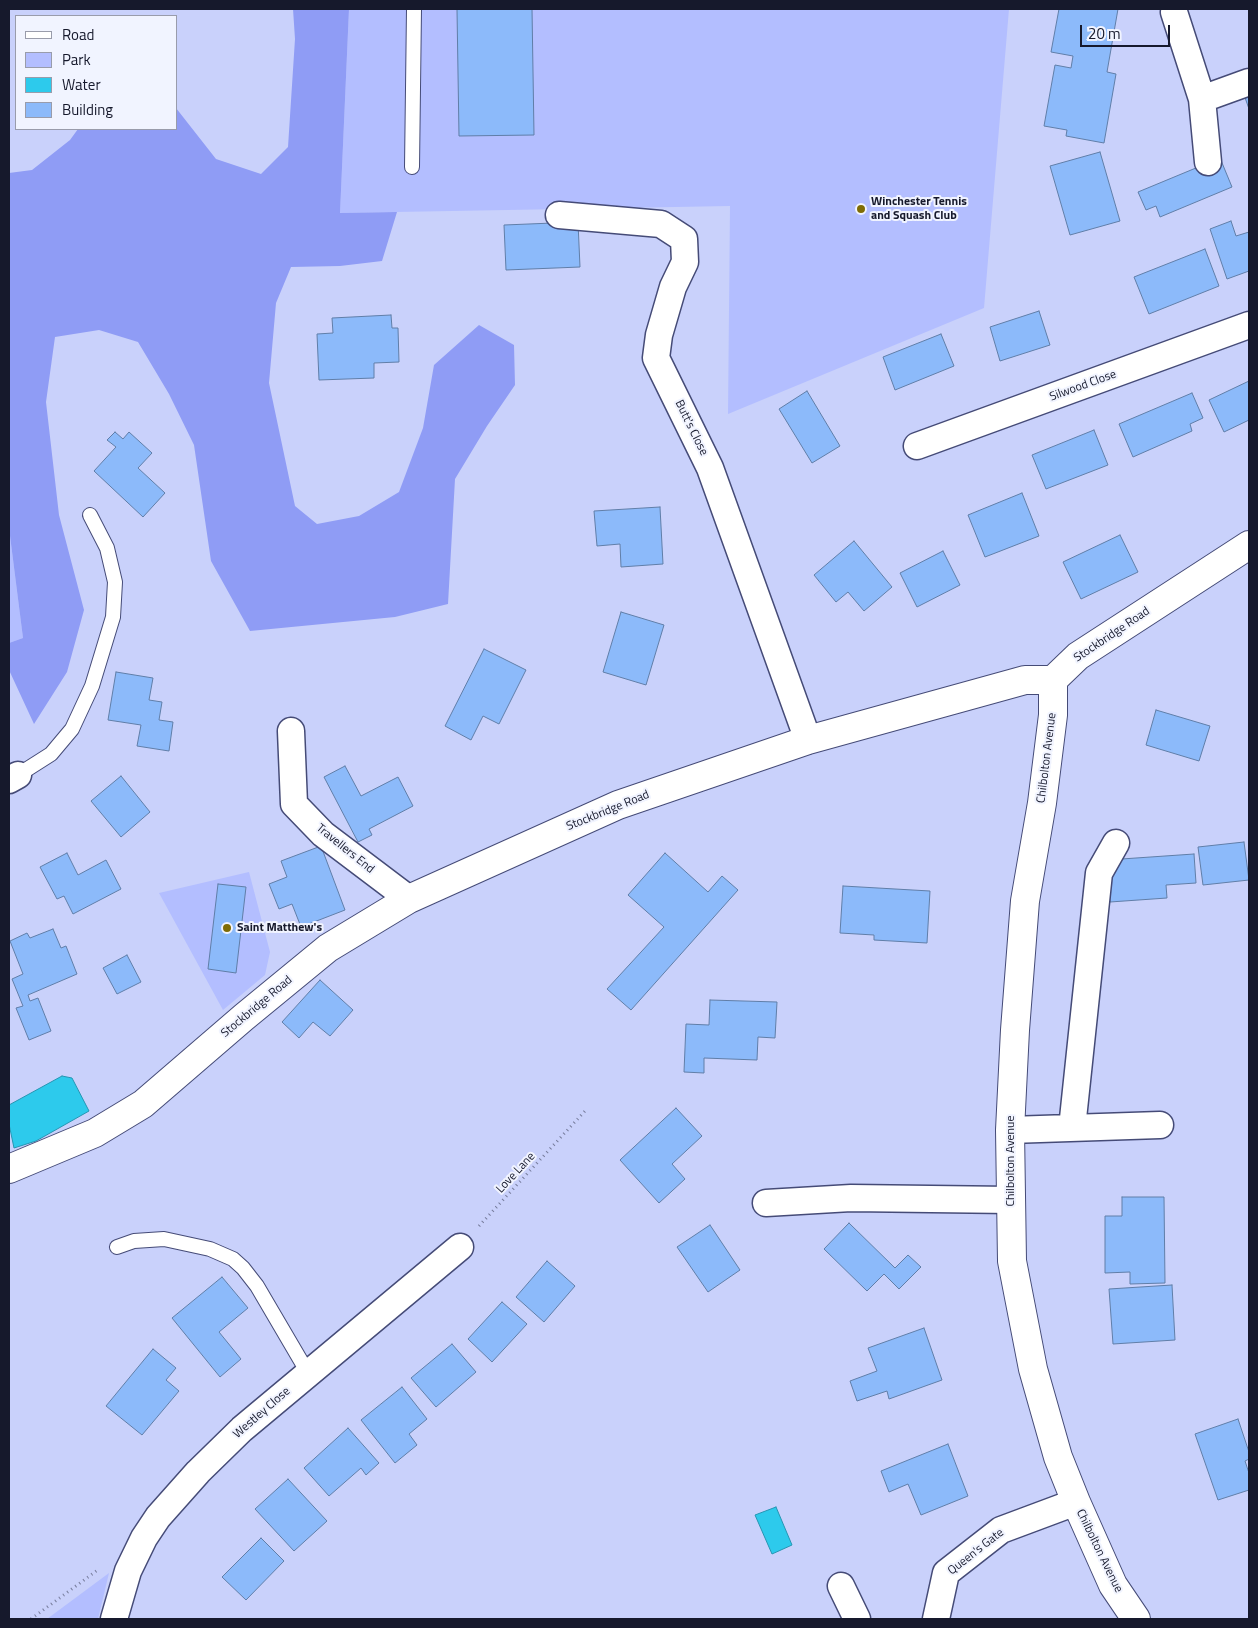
<!DOCTYPE html>
<html>
<head>
<meta charset="utf-8">
<style>
	body { margin:0 }
	#map { position:relative; width:1258px; height:1628px; overflow:hidden; background:#c9d1fb; font-family:"Titillium Web",sans-serif }
	canvas { display:block }
	.frame { position:absolute; inset:0; border:10px solid #16192c; pointer-events:none }
	.legend { position:absolute; left:15px; top:15px; width:162px; height:115px; box-sizing:border-box; background:#f1f4ff; border:1px solid #999cab; margin:0; padding:6px 9px; list-style:none; font-size:15px; color:#16192c }
	.legend li { display:flex; align-items:center; gap:10px; height:25px }
	.legend b { width:25px; border:1px solid #999cab }
	.scale { position:absolute; left:1080px; top:25px; width:90px; height:22px; box-sizing:border-box; border:2px solid #16192c; border-top:0; padding-left:6px; font-size:15px; line-height:18px; white-space:nowrap; color:#16192c; -webkit-text-stroke:4px #f1f4ff; paint-order:stroke }
</style>
</head>
<body>
<div id="map">
<canvas width="1258" height="1628"></canvas>
<div class="frame"></div>
<ul class="legend">
<li><b style="height:6px;background:#fff"></b>Road</li>
<li><b style="height:14px;background:#b3beff"></b>Park</li>
<li><b style="height:14px;background:#2dcaec"></b>Water</li>
<li><b style="height:14px;background:#8cbafa"></b>Building</li>
</ul>
<div class="scale">20 m</div>
</div>
<script>
const ctx = document.querySelector('canvas').getContext('2d');
ctx.lineJoin = 'round';
function fillPath(path, color) { ctx.fillStyle = color; ctx.fill(path, 'evenodd'); }
const toPath = rows => new Path2D(rows.map(r => 'M' + r).join(''));
function strokePath(path, color, width, dash) { ctx.strokeStyle = color; ctx.lineWidth = width; ctx.lineCap = dash ? 'butt' : 'round'; ctx.setLineDash(dash || []); ctx.stroke(path); }
function write(font, color, halo, rows, align = 'center') {
  ctx.font = font + ' "Titillium Web",sans-serif'; ctx.lineWidth = 4; ctx.setLineDash([]); ctx.textBaseline = 'middle'; ctx.strokeStyle = halo; ctx.fillStyle = color; for (const [text, x, y, turn = 0] of rows) {
    ctx.save(); ctx.translate(x, y); ctx.rotate((+turn || 0) * Math.PI / 180); ctx.textAlign = isNaN(turn) ? turn : align; if (halo) ctx.strokeText(text, 0, 0); ctx.fillText(text, 0, 0); ctx.restore();
  }
}
const green = toPath([
	[349,9,1009,9,984,308,728,414,730,206,340,213],
	[9,528,23,638,9,643],
	[249,872,270,952,265,975,223,1010,159,893],
	[109,1573,98,1619,47,1619]
]);
const forest = toPath([
	[293,9,349,9,340,213,397,212,382,261,340,266,291,267,276,303,269,383,295,506,317,524,359,516,399,492,423,428,434,365,479,325,514,345,515,385,487,426,455,479,448,604,395,617,250,631,211,561,194,445,169,394,138,342,99,330,55,337,46,402,59,515,84,610,67,672,34,724,9,670,9,643,23,638,9,528,9,173,32,170,70,140,78,129,176,129,176,108,216,159,261,174,288,147,295,39]
]);
const water = toPath([
	[62,1076,72,1078,89,1111,36,1141,14,1148,9,1124,9,1105,62,1076],
	[776,1507,792,1545,772,1554,755,1515,776,1507]
]);
const building = toPath([
	[457,9,532,9,534,135,459,136,457,9],
	[1059,9,1118,9,1107,72,1116,74,1104,143,1066,136,1067,130,1044,126,1055,65,1071,68,1073,56,1051,52,1059,9],
	[1249,87,1249,109,1242,89,1249,87],
	[1100,152,1120,221,1070,235,1050,166,1100,152],
	[1220,158,1232,187,1160,217,1156,206,1146,210,1138,192,1220,158],
	[1231,221,1236,236,1249,232,1249,271,1227,279,1210,229,1231,221],
	[578,222,580,267,506,270,504,225,578,222],
	[1205,249,1219,286,1149,314,1134,277,1205,249],
	[1039,311,1050,345,1000,361,990,327,1039,311],
	[391,315,392,328,398,328,399,362,374,363,374,378,319,380,317,334,333,333,332,318,391,315],
	[941,334,954,366,895,390,883,357,941,334],
	[1249,381,1249,420,1224,432,1209,400,1249,381],
	[807,391,840,446,812,463,779,409,807,391],
	[1192,393,1203,418,1190,424,1192,431,1133,457,1119,424,1192,393],
	[1094,430,1108,465,1046,489,1032,455,1094,430],
	[115,432,123,439,129,432,152,453,138,468,165,493,143,517,94,471,116,447,107,440,115,432],
	[1022,493,1039,536,985,557,968,515,1022,493],
	[660,507,663,564,621,567,620,544,597,546,594,511,660,507],
	[1120,535,1138,572,1081,599,1063,562,1120,535],
	[854,541,892,587,864,611,848,592,836,602,814,575,854,541],
	[943,551,960,585,917,607,900,573,943,551],
	[621,612,664,625,646,685,603,672,621,612],
	[484,649,526,670,499,724,483,716,471,740,445,726,484,649],
	[116,672,153,678,149,700,162,702,159,720,173,722,169,751,137,746,141,725,108,720,116,672],
	[1156,710,1210,726,1199,761,1146,745,1156,710],
	[345,766,361,796,398,777,413,806,369,829,372,835,358,842,324,777,345,766],
	[121,776,150,812,121,837,91,801,121,776],
	[1244,842,1249,880,1203,885,1198,847,1244,842],
	[321,846,345,910,301,927,292,904,279,909,269,884,287,877,281,861,321,846],
	[67,853,78,875,106,860,121,889,73,914,64,896,57,899,40,867,67,853],
	[665,853,708,892,722,876,738,890,631,1010,607,989,664,927,628,895,665,853],
	[1194,854,1196,883,1166,885,1167,898,1110,902,1107,860,1194,854],
	[218,884,246,887,236,973,208,969,218,884],
	[843,886,930,891,927,943,874,940,874,935,840,933,843,886],
	[53,929,61,948,66,946,77,974,28,995,30,1001,38,998,51,1031,29,1040,16,1008,23,1006,12,979,23,974,10,941,27,933,30,938,53,929],
	[127,955,141,982,117,994,103,968,127,955],
	[320,980,353,1010,330,1036,313,1022,299,1038,282,1022,320,980],
	[710,1000,777,1002,775,1038,758,1037,757,1060,704,1058,704,1073,684,1072,686,1024,709,1025,710,1000],
	[676,1108,702,1136,672,1164,685,1179,659,1203,620,1160,676,1108],
	[1122,1197,1164,1197,1165,1283,1130,1284,1130,1272,1105,1273,1105,1216,1122,1216,1122,1197],
	[849,1223,895,1268,908,1255,921,1267,899,1289,884,1274,867,1291,824,1249,849,1223],
	[710,1225,740,1270,708,1292,677,1247,710,1225],
	[547,1261,575,1286,544,1322,516,1297,547,1261],
	[222,1277,248,1308,219,1332,241,1359,220,1377,172,1318,222,1277],
	[1172,1285,1175,1340,1113,1344,1109,1289,1172,1285],
	[502,1302,527,1324,492,1362,468,1339,502,1302],
	[924,1328,942,1380,889,1399,887,1391,857,1401,850,1381,877,1371,868,1348,924,1328],
	[452,1344,476,1372,436,1407,411,1378,452,1344],
	[153,1349,176,1368,166,1380,179,1391,142,1435,106,1406,153,1349],
	[402,1387,427,1419,409,1434,417,1445,395,1463,361,1420,402,1387],
	[1238,1419,1249,1452,1249,1459,1245,1461,1249,1473,1249,1490,1218,1500,1195,1434,1238,1419],
	[348,1428,379,1463,366,1475,361,1468,329,1496,304,1468,348,1428],
	[948,1444,968,1496,921,1515,908,1484,889,1492,881,1471,948,1444],
	[288,1479,327,1521,294,1551,255,1509,288,1479],
	[261,1538,284,1561,246,1600,222,1577,261,1538]
]);
const path = toPath([
	[479,1226,585,1111],
	[31,1619,99,1569]
]);
const lane = toPath([
	[412,167,414,9],
	[18,775,51,754,72,729,92,686,113,617,115,582,107,548,90,515],
	[117,1247,134,1241,164,1239,210,1249,233,1259,243,1268,257,1286,308,1373]
]);
const street = toPath([
	[1174,12,1202,99],
	[1208,162,1202,99,1249,82],
	[559,215,661,224,684,239,685,262,673,287,659,335,656,358,710,468,808,740],
	[917,446,1249,325],
	[291,731,294,804,323,834,409,899],
	[9,780,18,775],
	[1072,1128,1099,873,1116,843],
	[1010,1130,1160,1125],
	[766,1203,851,1198,1011,1200],
	[841,1586,857,1619],
	[114,1619,128,1571,144,1538,158,1517,198,1472,242,1429,460,1247],
	[936,1619,946,1573,1001,1530,1076,1502]
]);
const secondary = toPath([
	[1053,680,1053,715,1042,803,1025,901,1015,1030,1010,1130,1012,1261,1033,1369,1058,1457,1076,1502,1113,1585,1136,1619],
	[9,1169,95,1133,143,1104,244,1017,328,948,409,899,618,805,808,740,1025,680,1053,680,1078,656,1249,545]
]);
const markers = [
	[861,209,5,"#7f6c05"],
	[227,928,5,"#7f6c05"]
];
const poiNames = [
	["Winchester Tennis",871,202],
	["and Squash Club",871,216],
	["Saint Matthew's",237,928]
];
const streetNames = [
	["Silwood Close",1083,386,-20],
	["Butt's Close",691,428,64],
	["Stockbridge Road",1112,635,-34],
	["Chilbolton Avenue",1047,758,-83],
	["Stockbridge Road",608,811,-22],
	["Travellers End",345,849,39],
	["Stockbridge Road",257,1007,-40],
	["Chilbolton Avenue",1011,1161,-90],
	["Love Lane",516,1173,-47],
	["Westley Close",262,1413,-41],
	["Chilbolton Avenue",1099,1551,64],
	["Queen's Gate",976,1552,-38]
];
fillPath(green, '#b3beff');
fillPath(forest, '#8f9cf5');
fillPath(water, '#2dcaec');
strokePath(water, '#2695b2', 1);
fillPath(building, '#8cbafa');
strokePath(building, '#607ea8', 1);
strokePath(lane, '#454b77', 16);
strokePath(street, '#454b77', 29);
strokePath(secondary, '#454b77', 30);
strokePath(path, '#767c9b', 3, [1, 4]);
strokePath(lane, '#fff', 14);
strokePath(street, '#fff', 26);
strokePath(secondary, '#fff', 28);
for (const [x, y, r, color] of markers) { const dot = new Path2D(); dot.arc(x, y, r, 0, 2 * Math.PI); ctx.fillStyle = color; ctx.fill(dot); strokePath(dot, '#f1f4ff', 2); }
write('bold 12px', '#16192c', '#f1f4ff', poiNames, 'left');
write('12px', '#16192c', '#f1f4ff', streetNames);
</script>
</body>
</html>
